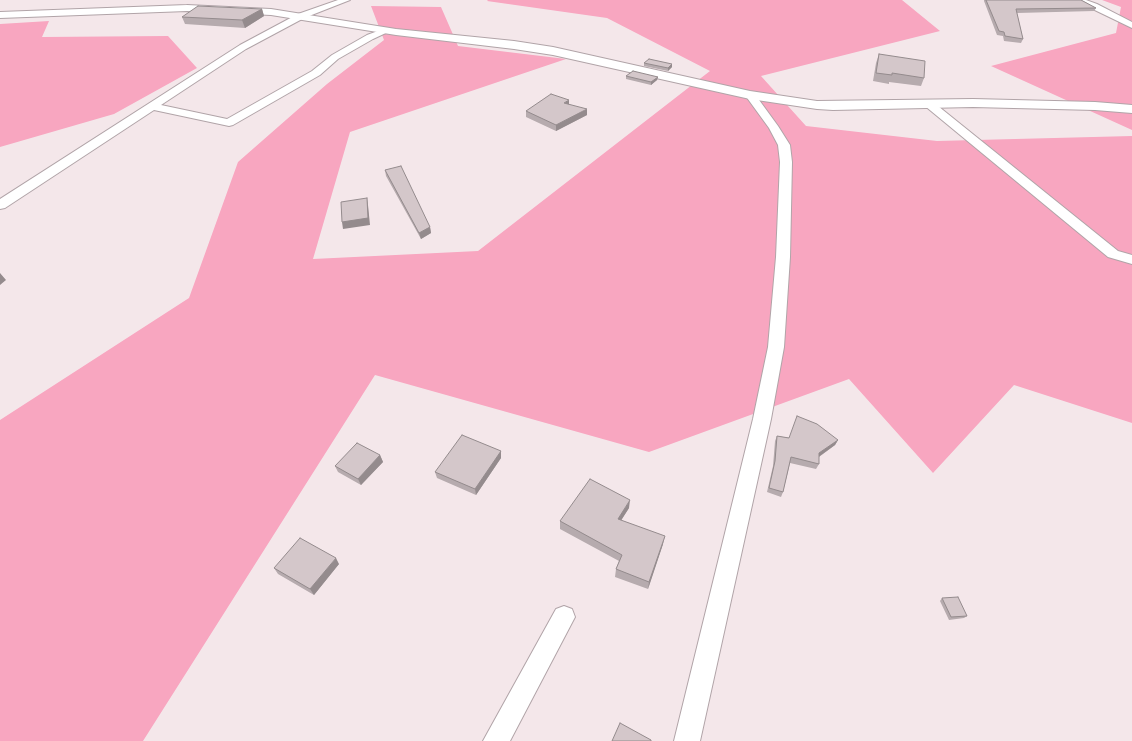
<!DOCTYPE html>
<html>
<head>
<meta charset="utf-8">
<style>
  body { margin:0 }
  canvas { display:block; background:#f4e7ea }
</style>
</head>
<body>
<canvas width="1132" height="741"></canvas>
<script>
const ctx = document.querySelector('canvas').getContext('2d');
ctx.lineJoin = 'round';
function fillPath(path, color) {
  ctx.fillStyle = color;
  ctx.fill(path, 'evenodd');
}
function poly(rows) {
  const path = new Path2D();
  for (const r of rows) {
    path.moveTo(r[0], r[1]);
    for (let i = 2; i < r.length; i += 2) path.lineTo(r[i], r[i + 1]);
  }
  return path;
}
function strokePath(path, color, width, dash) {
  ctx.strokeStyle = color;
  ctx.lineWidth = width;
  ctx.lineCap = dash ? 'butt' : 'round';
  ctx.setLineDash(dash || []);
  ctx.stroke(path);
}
fillPath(poly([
  [488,0,902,0,940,31,761,76,806,126,937,141,1132,136,1132,423,1014,385,933,473,849,379,649,452,375,375,143,741,0,741,0,420,189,298,238,162,327,84,384,40,371,6,441,7,458,46,566,59,350,132,313,259,478,251,710,71,607,18,487,1],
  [1102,0,1132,0,1132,130,991,66,1116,33,1121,7],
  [49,21,42,37,168,36,197,68,114,114,0,147,0,24]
]), '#f8a6c0');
const street = poly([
  [338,0,350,0,304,18,246,49,161,105,227,119,312,71,332,55,367,35,386,28,390,31,373,39,338,59,320,75,233,125,229,126,154,110,5,208,0,209,0,199,240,45,298,14,338,0],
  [1074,0,1086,0,1097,4,1132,22,1132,28,1074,0],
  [750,92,754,93,778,126,790,145,792,162,790,257,784,347,771,419,700,741,674,741,753,419,768,347,776,257,780,162,778,145,769,128,745,95,750,92],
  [929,101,933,102,1118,251,1132,255,1132,264,1108,257,925,106,924,104,925,102,929,101],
  [564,606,572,609,575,617,510,741,483,741,556,609,564,606]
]);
const secondary = poly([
  [187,5,271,9,396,29,514,41,553,47,750,91,817,101,973,99,1095,102,1132,105,1132,113,1095,110,973,107,833,110,817,109,750,99,553,55,514,49,396,35,271,15,187,11,0,18,0,12,187,5]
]);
strokePath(street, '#b1a4a8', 2);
strokePath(secondary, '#b1a4a8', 2);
fillPath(street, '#fff');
fillPath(secondary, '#fff');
fillPath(poly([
  [984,0,1081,0,1096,8,1094,11,1017,13,1023,39,1021,43,1004,41,1003,36,997,35,984,1],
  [262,9,264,16,245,28,185,24,182,17],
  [879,54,924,78,921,86,889,82,889,84,873,81,876,63],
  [644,63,672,67,668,71,644,66],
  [626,76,658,77,657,80,651,85,626,79],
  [569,104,587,115,556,131,526,117,526,111],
  [385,170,430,227,431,233,421,239,386,176],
  [777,436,789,438,838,440,835,445,819,457,819,464,816,469,790,463,783,492,781,497,767,492,773,466,775,441],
  [501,451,501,458,476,495,437,478,435,472],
  [380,455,383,462,361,485,338,472,335,466],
  [629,508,621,520,663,544,648,589,615,577,616,569,619,561,560,529,560,521],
  [339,564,314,595,278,574,274,568],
  [942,598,967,616,964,618,949,620,940,601]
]), '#b6abae');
fillPath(poly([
  [262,9,264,16,245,28,242,20],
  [672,64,672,67,668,71,668,68],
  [658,77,657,80,651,85,651,82],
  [569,100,569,106,564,103],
  [587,109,587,115,556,131,556,125],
  [367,198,368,205,370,225,343,229,342,222],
  [430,227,431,233,421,239,419,233],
  [0,273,6,280,0,285],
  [838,440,835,445,817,458,819,453],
  [501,451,501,458,476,495,475,489],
  [380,455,383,462,361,485,358,479],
  [630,500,629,508,617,527,618,519],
  [665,536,663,544,648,589,649,582],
  [336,558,339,564,314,595,310,589]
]), '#948b8d');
const building = poly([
  [986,0,1081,0,1096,8,1016,9,1023,39,1005,36,1004,32,999,31,986,0],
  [198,6,262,9,242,20,182,17,198,6],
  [879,54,925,61,924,78,892,73,892,75,876,73,879,54],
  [649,59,672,64,668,68,644,63,649,59],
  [633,71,658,77,651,82,626,76,633,71],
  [551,94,569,100,564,103,587,109,556,125,526,111,551,94],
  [401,166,430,227,419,233,385,170,401,166],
  [367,198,368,218,342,222,341,202,367,198],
  [797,416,817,424,838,440,819,453,819,464,791,457,783,492,769,488,775,461,777,436,789,438,797,416],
  [462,435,501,451,475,489,435,472,462,435],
  [357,443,380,455,358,479,335,466,357,443],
  [590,479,630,500,618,519,665,536,649,582,616,569,622,555,560,521,590,479],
  [300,538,336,558,310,589,274,568,300,538],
  [958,597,967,616,951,617,942,598,958,597],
  [620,723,651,740,651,741,612,741,620,723]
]);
fillPath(building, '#d4c7ca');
strokePath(building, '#948b8d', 1);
</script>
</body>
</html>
